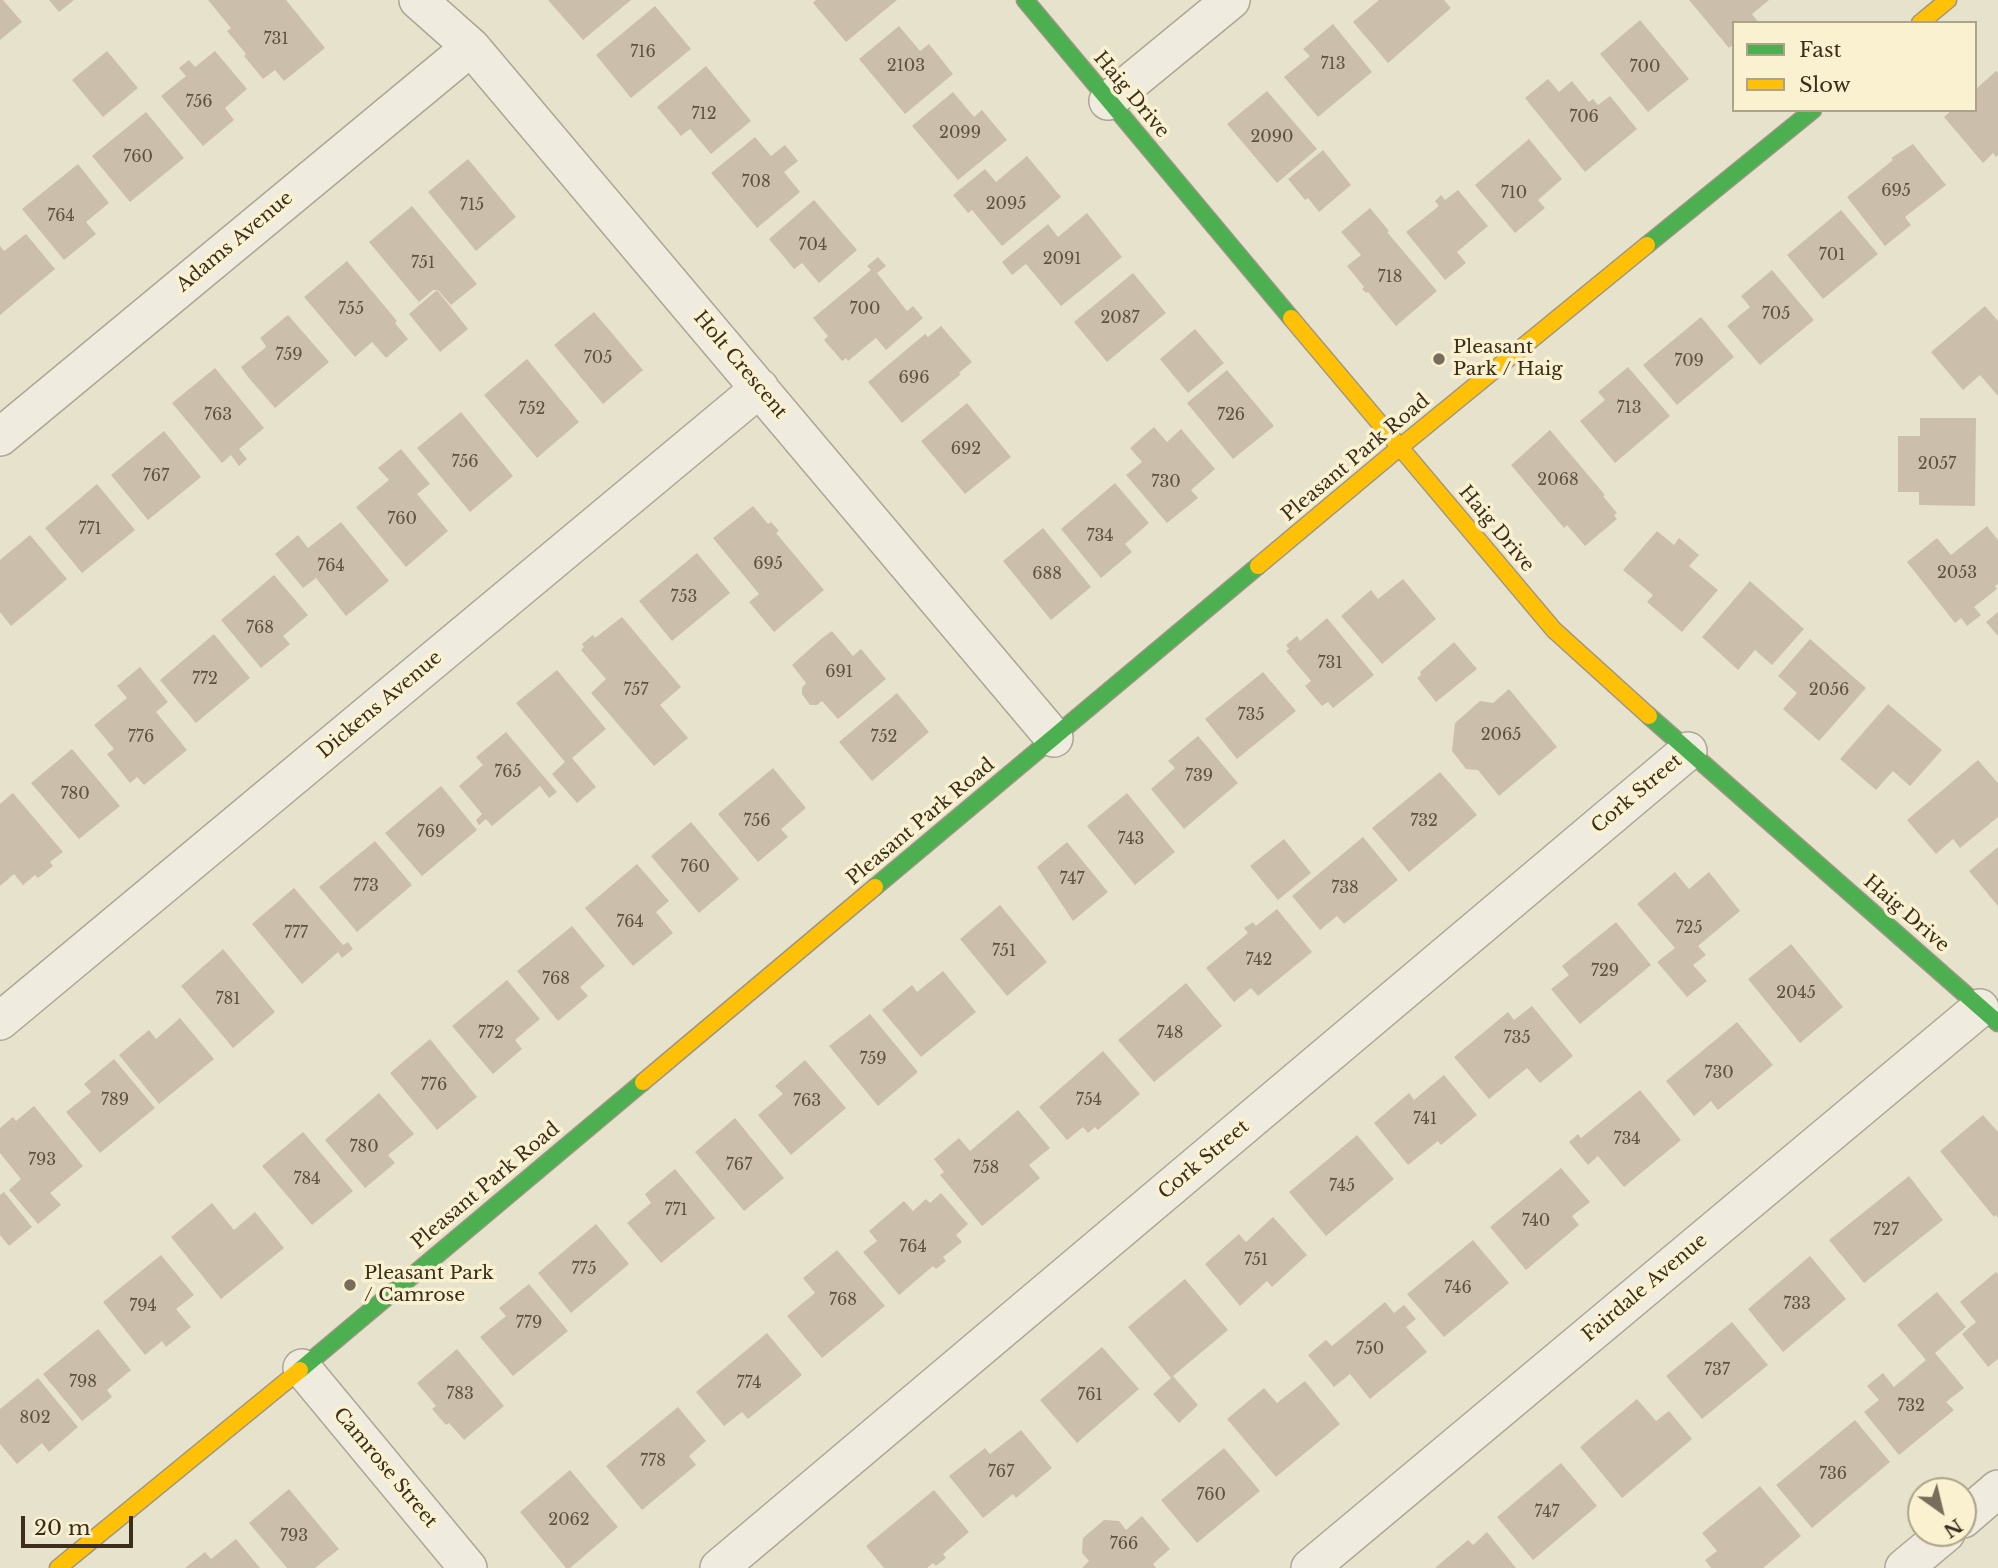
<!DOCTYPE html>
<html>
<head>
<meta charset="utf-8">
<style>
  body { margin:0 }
  #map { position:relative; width:1998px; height:1568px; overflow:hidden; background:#e7e2cc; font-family:"Libre Baskerville",serif }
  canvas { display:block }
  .legend { position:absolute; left:1732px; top:21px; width:245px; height:91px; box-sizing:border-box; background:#f9f1d0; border:2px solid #ada388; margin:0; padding:9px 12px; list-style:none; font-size:21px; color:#3c2e1c }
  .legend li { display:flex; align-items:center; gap:14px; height:35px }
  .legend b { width:35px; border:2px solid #ada388 }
  .north { position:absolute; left:1907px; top:1477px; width:70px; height:70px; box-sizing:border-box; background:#f9f1d0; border:2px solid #ada388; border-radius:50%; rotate:146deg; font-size:19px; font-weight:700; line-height:28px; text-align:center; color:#3c2e1c }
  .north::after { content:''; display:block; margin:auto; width:24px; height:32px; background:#786d5a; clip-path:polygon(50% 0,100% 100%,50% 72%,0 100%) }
  .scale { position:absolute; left:21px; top:1516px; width:112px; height:32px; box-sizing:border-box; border:4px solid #3c2e1c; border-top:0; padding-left:9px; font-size:21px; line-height:24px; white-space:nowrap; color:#3c2e1c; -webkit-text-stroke:5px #f9f1d0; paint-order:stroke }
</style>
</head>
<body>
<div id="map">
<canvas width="1998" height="1568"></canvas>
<ul class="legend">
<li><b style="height:9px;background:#4caf50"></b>Fast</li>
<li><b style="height:9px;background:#ffc107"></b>Slow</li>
</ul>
<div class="north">N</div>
<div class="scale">20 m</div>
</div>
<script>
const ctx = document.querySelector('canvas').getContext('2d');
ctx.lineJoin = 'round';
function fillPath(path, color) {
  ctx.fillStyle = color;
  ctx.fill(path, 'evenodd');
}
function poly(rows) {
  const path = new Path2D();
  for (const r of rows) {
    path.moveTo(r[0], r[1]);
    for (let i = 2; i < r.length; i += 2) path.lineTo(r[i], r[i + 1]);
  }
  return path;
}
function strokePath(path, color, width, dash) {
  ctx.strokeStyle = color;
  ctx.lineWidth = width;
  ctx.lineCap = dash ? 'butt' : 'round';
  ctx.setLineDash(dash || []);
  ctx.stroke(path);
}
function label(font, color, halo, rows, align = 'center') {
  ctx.font = font + ' "Libre Baskerville",serif';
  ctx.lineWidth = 7;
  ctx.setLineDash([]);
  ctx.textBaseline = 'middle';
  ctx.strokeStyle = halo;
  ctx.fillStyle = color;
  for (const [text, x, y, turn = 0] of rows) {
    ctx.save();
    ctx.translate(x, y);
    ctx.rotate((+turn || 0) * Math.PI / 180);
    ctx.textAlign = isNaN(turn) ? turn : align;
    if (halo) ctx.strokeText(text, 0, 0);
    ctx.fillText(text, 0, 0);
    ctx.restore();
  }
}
fillPath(poly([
  [0,0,3,0,22,22,0,40],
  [49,0,74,0,59,12],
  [208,0,286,0,325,48,284,81,275,70,263,79,244,56,246,54,227,31,231,28],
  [548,0,631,0,583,40],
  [816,0,897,0,846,42,813,3],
  [1379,0,1444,0,1451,8,1388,63,1353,22],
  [1689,0,1769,0,1752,14,1759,23,1734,23,1734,44,1729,48],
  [655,6,691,49,631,98,596,55],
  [1640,20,1689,79,1648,112,1600,54],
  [1333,24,1372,72,1318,117,1284,77,1310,56,1303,49],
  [899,26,920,51,929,44,953,74,905,114,859,59],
  [107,51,138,88,103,117,72,80],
  [215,51,247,89,225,108,234,120,203,146,161,96,186,76,179,68,189,60,195,67],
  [706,66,751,121,711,154,690,129,681,136,657,107],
  [1996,71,1998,73,1998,155,1996,157,1993,153,1983,163,1944,117,1952,110,1975,110,1975,90],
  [1548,79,1559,92,1572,81,1589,102,1593,99,1598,105,1610,96,1637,129,1585,172,1525,98],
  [1267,91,1317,149,1277,183,1227,124],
  [953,92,974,117,982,110,1007,140,958,180,912,126],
  [146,112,184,158,130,202,92,156],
  [755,137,771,156,785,145,798,161,784,172,800,192,757,228,711,173],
  [1529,139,1562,179,1538,200,1545,208,1515,233,1475,185],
  [1913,144,1946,185,1905,217,1911,225,1885,246,1847,197,1893,160,1891,158],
  [1323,150,1351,185,1319,212,1308,198,1305,200,1288,179],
  [1027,156,1061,197,1002,246,972,210,968,213,953,195,985,169,996,182],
  [468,159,516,217,476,251,428,192],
  [78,164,109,203,86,222,96,234,64,260,22,209],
  [1458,190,1488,226,1457,252,1466,263,1445,280,1406,232,1439,206,1435,201,1441,195,1445,200],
  [814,200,857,250,819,283,802,263,794,269,769,239],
  [412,206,477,284,451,305,438,290,433,290,419,302,369,242],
  [1370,208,1389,231,1387,232,1437,291,1396,326,1368,292,1366,293,1362,289,1364,287,1347,266,1361,255,1341,232],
  [1841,210,1878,254,1823,299,1787,255],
  [1087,213,1122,257,1061,306,1026,264,1012,275,1002,262,1048,224,1058,237],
  [26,234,55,269,0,315,0,246,4,251],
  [878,257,886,266,877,273,907,311,913,306,923,318,886,350,876,338,848,361,846,358,842,361,824,340,828,336,813,318,871,270,867,266],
  [347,261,397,321,395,323,408,339,386,358,372,342,355,357,304,297],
  [1772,270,1814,320,1760,365,1727,326,1750,307,1741,296],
  [1133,273,1166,313,1107,362,1074,322],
  [437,290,468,329,440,352,409,314],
  [1985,306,1998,321,1998,396,1980,375,1963,390,1931,352],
  [594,312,643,370,603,404,554,345],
  [288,315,329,362,275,408,248,377,241,367,265,348,266,346,260,338],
  [1701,317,1734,357,1677,405,1643,365],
  [941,326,972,362,959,373,961,374,902,423,868,382,925,334,928,337],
  [1195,329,1224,363,1188,393,1160,359],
  [527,359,579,422,537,458,484,395],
  [1628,367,1670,416,1615,463,1580,421,1605,400,1598,392],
  [215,368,264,428,239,449,247,459,239,466,231,455,222,463,172,403],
  [1227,370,1274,426,1233,459,1187,403],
  [967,403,1011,457,965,494,921,441],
  [461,412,513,476,470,512,417,448],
  [1920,418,1976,418,1975,506,1919,505,1919,492,1898,492,1898,436,1920,436],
  [1154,427,1167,442,1181,429,1215,469,1191,490,1198,498,1167,523,1126,475,1142,462,1130,448],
  [1550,430,1605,495,1603,496,1617,513,1614,515,1617,519,1585,546,1567,525,1564,528,1511,465],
  [164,431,201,477,148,520,111,475],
  [401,449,430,484,417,494,448,531,406,567,356,507,389,480,378,468],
  [1115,483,1149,523,1125,544,1132,552,1101,578,1061,529],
  [97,484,135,530,82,573,45,528],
  [753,506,768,524,771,522,779,531,776,533,824,590,774,632,749,602,759,594,713,538],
  [341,522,389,581,346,616,316,578,303,588,275,554,298,535,308,548],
  [1987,526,1998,540,1998,584,1995,586,1997,589,1974,607,1981,615,1967,626,1961,618,1955,623,1907,562,1937,538,1951,555],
  [1043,528,1091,587,1051,620,1003,561],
  [1657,531,1674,545,1679,538,1699,555,1689,566,1718,590,1682,632,1647,602,1653,595,1623,570],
  [30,535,67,579,11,626,0,612,0,560],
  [697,553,730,593,672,641,639,601],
  [274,575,308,615,283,636,290,644,261,668,221,620],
  [1403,579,1436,619,1382,664,1341,616,1371,590,1378,599],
  [1750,581,1804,629,1772,665,1755,650,1738,670,1702,637],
  [1998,612,1998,636,1986,622],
  [622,617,681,687,660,705,688,738,654,766,591,693,606,679,581,650,584,647,582,644,593,635,595,638],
  [1327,618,1374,675,1333,708,1328,702,1322,706,1305,686,1311,681,1286,651,1289,649,1286,645,1297,636,1300,641],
  [832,631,853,656,861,649,886,679,838,719,822,701,817,705,810,705,802,694,802,688,806,683,792,665,821,639],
  [214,634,250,678,196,723,160,680],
  [1810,639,1866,688,1819,741,1783,709,1797,693,1778,676],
  [1454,642,1477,669,1436,702,1417,678,1421,675,1420,672],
  [140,667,168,702,156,712,187,750,144,785,137,777,130,783,107,754,114,749,94,725,127,698,117,686],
  [557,670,606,729,572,758,596,787,577,803,552,774,565,762,516,703],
  [1263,672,1296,711,1237,759,1205,719],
  [1509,689,1557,747,1499,796,1478,770,1466,769,1452,751,1455,723,1480,701,1493,703],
  [897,693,929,732,872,781,839,742],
  [1888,704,1942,750,1910,786,1893,771,1876,790,1840,759],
  [506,732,557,792,549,798,540,786,492,826,486,819,479,825,476,820,482,814,459,786,483,765,476,757],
  [1198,736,1238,783,1184,829,1151,789,1175,768,1168,761],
  [72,749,120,806,79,839,31,783],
  [1978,760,1998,783,1998,817,1960,848,1953,839,1936,854,1907,820],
  [773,768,806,808,781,829,788,837,758,862,718,814],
  [1440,772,1477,815,1409,872,1372,828],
  [441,786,477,830,422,876,385,833],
  [13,793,63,852,50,862,53,866,38,878,35,875,23,885,14,874,0,886,0,804],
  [1127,793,1175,852,1135,885,1087,826],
  [691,822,739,879,699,913,651,856],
  [1363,837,1398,880,1344,924,1337,916,1320,930,1292,896],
  [1284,839,1311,873,1278,900,1250,866],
  [375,841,412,885,357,932,319,887],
  [1067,842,1108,892,1073,921,1037,867],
  [1998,847,1998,906,1969,871],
  [637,864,669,901,656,912,673,933,633,966,585,908],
  [1675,872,1689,889,1709,872,1740,911,1698,946,1706,955,1693,965,1707,981,1687,997,1657,962,1675,948,1637,904],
  [294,888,343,945,348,942,353,949,342,958,338,952,302,984,252,924],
  [1000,905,1047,962,1007,996,960,939],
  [1277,909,1312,952,1258,996,1251,988,1234,1002,1206,968,1248,933,1244,928,1253,922,1256,926],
  [1616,922,1651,965,1580,1024,1551,989,1569,975,1562,966],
  [572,926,605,966,580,987,588,996,558,1021,517,971],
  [1791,944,1843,1007,1800,1043,1748,979],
  [223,949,275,1012,233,1048,181,986],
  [943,971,976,1012,921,1057,882,1010,912,985,917,992],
  [507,980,540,1019,515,1040,522,1049,493,1074,452,1026],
  [1186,983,1222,1026,1154,1082,1118,1040],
  [1532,1006,1573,1056,1540,1083,1527,1068,1489,1099,1454,1057,1508,1012,1514,1020],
  [870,1014,918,1072,878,1106,829,1046],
  [180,1018,214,1059,159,1104,119,1055,149,1030,156,1039],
  [1737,1022,1773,1065,1718,1110,1711,1101,1694,1116,1666,1081],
  [430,1039,477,1097,437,1130,390,1073],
  [1103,1051,1140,1094,1098,1130,1095,1127,1088,1133,1083,1127,1067,1140,1039,1107],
  [114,1059,155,1108,100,1153,66,1112,91,1092,84,1084],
  [805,1060,846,1108,791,1155,758,1115,783,1094,775,1086],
  [1444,1075,1477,1115,1441,1145,1438,1141,1408,1165,1374,1123,1409,1093,1414,1100],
  [1640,1090,1681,1140,1624,1187,1598,1156,1588,1165,1569,1142,1578,1134,1581,1138],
  [379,1093,414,1134,388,1155,395,1163,365,1188,325,1140],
  [34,1106,83,1166,50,1193,61,1205,38,1224,9,1190,21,1179,0,1153,0,1128,13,1117,16,1121],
  [1018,1110,1050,1148,1029,1165,1040,1178,982,1226,940,1175,944,1172,934,1159,959,1138,970,1151],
  [1983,1115,1998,1132,1998,1218,1996,1215,1994,1217,1940,1151],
  [735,1118,784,1178,744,1211,695,1152],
  [303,1132,353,1191,312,1225,262,1166],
  [1357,1135,1394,1179,1326,1236,1289,1192],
  [1561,1168,1590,1202,1572,1216,1579,1225,1526,1270,1490,1227],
  [675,1169,715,1218,661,1263,627,1223,651,1203,645,1194],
  [1909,1176,1943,1220,1864,1283,1829,1240],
  [4,1192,32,1227,9,1246,0,1235,0,1195],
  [941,1193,968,1224,956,1235,962,1242,943,1257,946,1261,936,1269,933,1266,899,1295,863,1252,877,1241,869,1231,904,1201,913,1211,926,1199,930,1203],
  [212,1203,234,1230,255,1212,284,1248,221,1299,171,1237],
  [1273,1217,1307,1255,1272,1287,1267,1281,1240,1306,1205,1264,1239,1234,1246,1242],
  [596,1224,629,1264,571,1313,538,1273],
  [1473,1240,1509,1283,1444,1337,1407,1294],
  [837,1250,885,1306,822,1358,787,1316,815,1293,803,1278],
  [161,1255,194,1295,176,1309,191,1327,166,1347,162,1341,145,1355,103,1302],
  [1810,1256,1846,1299,1783,1352,1748,1309],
  [1996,1272,1998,1274,1998,1359,1988,1367,1962,1334,1976,1322,1960,1302],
  [1185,1279,1228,1330,1173,1376,1198,1405,1179,1423,1153,1394,1171,1378,1128,1327],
  [529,1284,568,1331,513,1376,480,1337,506,1316,499,1308],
  [1937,1292,1966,1327,1935,1353,1964,1388,1946,1402,1954,1410,1899,1455,1864,1412,1879,1400,1867,1386,1883,1373,1894,1387,1926,1360,1897,1325],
  [1385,1302,1394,1313,1404,1305,1416,1319,1406,1327,1427,1352,1370,1399,1350,1374,1334,1387,1308,1355,1326,1340,1332,1346],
  [1732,1322,1768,1365,1702,1419,1666,1376],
  [98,1329,131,1370,107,1390,112,1397,82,1421,43,1374],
  [767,1333,802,1375,748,1419,742,1412,724,1426,696,1392],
  [1102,1347,1139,1389,1077,1443,1040,1400],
  [457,1349,504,1406,464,1440,449,1423,446,1425,432,1409,436,1406,417,1383],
  [38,1378,78,1427,49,1452,42,1443,17,1464,0,1444,0,1409],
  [1305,1381,1340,1424,1276,1477,1227,1419,1264,1388,1277,1403],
  [1637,1399,1656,1421,1669,1411,1692,1439,1622,1498,1580,1447],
  [678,1407,706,1441,689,1456,696,1465,642,1510,606,1466],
  [1855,1420,1890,1462,1812,1528,1776,1485],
  [1021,1430,1052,1468,1016,1498,1013,1494,983,1518,949,1476,985,1448,990,1454],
  [1224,1448,1260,1491,1197,1543,1161,1500],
  [1561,1463,1597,1506,1533,1560,1497,1517],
  [570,1470,618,1527,570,1568,566,1568,520,1512],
  [1760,1486,1801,1536,1763,1568,1711,1568,1705,1560,1717,1551,1702,1533],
  [289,1489,339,1549,315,1568,287,1568,249,1523],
  [934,1490,969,1532,943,1554,946,1558,936,1566,933,1563,927,1568,884,1568,866,1546],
  [1142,1516,1170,1549,1153,1564,1156,1568,1082,1568,1089,1561,1082,1553,1083,1538,1104,1520,1119,1521,1126,1530],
  [1487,1532,1516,1568,1435,1568,1468,1540,1473,1545],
  [236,1539,260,1568,185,1568,205,1552,211,1559]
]), '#cbbfac');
const street = poly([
  [418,0,471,47,1054,738],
  [1108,101,1231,0],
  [0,437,471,47],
  [0,1021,760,388],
  [302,1368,468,1568],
  [1963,1519,1998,1489],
  [719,1568,1688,751],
  [1310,1568,1980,1008],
  [1904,1568,1946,1533]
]);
const fast = poly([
  [1025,0,1291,318],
  [1647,245,1813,110],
  [1649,716,1998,1023],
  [875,887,1258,566],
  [300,1370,643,1082]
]);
const slow = poly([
  [1920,23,1948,0],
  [1291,318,1554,630,1649,716],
  [1258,566,1399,448,1647,245],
  [643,1082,875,887],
  [58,1568,300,1370]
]);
strokePath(street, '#aca695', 40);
strokePath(fast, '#9c9585', 19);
strokePath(slow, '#9c9585', 19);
strokePath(street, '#efebde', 37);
strokePath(fast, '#4caf50', 16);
strokePath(slow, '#ffc107', 16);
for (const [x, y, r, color] of [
  [1439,359,7,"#786d5a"],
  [350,1285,7,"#786d5a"]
]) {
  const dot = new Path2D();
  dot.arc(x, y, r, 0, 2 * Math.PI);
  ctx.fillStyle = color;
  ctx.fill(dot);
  strokePath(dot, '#f9f1d0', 2.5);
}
label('16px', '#605240', null, [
  ["731",276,39],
  ["716",643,52],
  ["713",1333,64],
  ["2103",906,66],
  ["700",1645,67],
  ["756",199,102],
  ["712",704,114],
  ["706",1584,117],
  ["2099",960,133],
  ["2090",1272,137],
  ["760",138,157],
  ["708",756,182],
  ["695",1896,191],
  ["710",1514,193],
  ["2095",1006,204],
  ["715",472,205],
  ["764",61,216],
  ["704",813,245],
  ["701",1832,255],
  ["2091",1062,259],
  ["751",423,263],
  ["718",1390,277],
  ["755",351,309],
  ["700",865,309],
  ["705",1776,314],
  ["2087",1120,318],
  ["759",289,355],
  ["705",598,358],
  ["709",1689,361],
  ["696",914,378],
  ["713",1629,408],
  ["752",532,409],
  ["763",218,415],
  ["726",1231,415],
  ["692",966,449],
  ["756",465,462],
  ["2057",1937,464],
  ["767",156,476],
  ["2068",1558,480],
  ["730",1166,482],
  ["760",402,519],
  ["771",90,529],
  ["734",1100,536],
  ["695",768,564],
  ["764",331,566],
  ["2053",1957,573],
  ["688",1047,574],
  ["753",684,597],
  ["768",260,628],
  ["731",1330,663],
  ["691",839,672],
  ["772",205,679],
  ["757",636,690],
  ["2056",1829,690],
  ["735",1251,715],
  ["2065",1501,735],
  ["776",141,737],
  ["752",884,737],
  ["765",508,772],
  ["739",1199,776],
  ["780",75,794],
  ["756",757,821],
  ["732",1424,821],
  ["769",431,832],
  ["743",1131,839],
  ["760",695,867],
  ["747",1072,879],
  ["773",366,886],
  ["738",1345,888],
  ["764",630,922],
  ["725",1689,928],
  ["777",296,933],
  ["751",1004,951],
  ["742",1259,960],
  ["729",1605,971],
  ["768",556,979],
  ["2045",1796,993],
  ["781",228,999],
  ["772",491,1033],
  ["748",1170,1033],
  ["735",1517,1038],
  ["759",873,1059],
  ["730",1719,1073],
  ["776",434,1085],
  ["789",115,1100],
  ["754",1089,1100],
  ["763",807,1101],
  ["741",1425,1119],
  ["734",1627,1139],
  ["780",364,1147],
  ["793",42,1160],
  ["767",739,1165],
  ["758",986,1168],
  ["784",307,1179],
  ["745",1342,1186],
  ["771",676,1210],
  ["740",1536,1221],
  ["727",1886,1230],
  ["764",913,1247],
  ["751",1256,1260],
  ["775",584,1269],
  ["746",1458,1288],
  ["768",843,1300],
  ["733",1797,1304],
  ["794",143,1306],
  ["779",529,1323],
  ["750",1370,1349],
  ["737",1717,1370],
  ["798",83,1382],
  ["774",749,1383],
  ["783",460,1394],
  ["761",1090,1395],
  ["732",1911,1406],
  ["802",35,1418],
  ["778",653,1461],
  ["767",1001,1472],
  ["736",1833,1474],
  ["760",1211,1495],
  ["747",1547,1512],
  ["2062",569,1520],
  ["793",294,1536],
  ["766",1124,1544]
]);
label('19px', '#3c2e1c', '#f9f1d0', [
  ["Haig Drive",1131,95,50],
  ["Adams Avenue",235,242,-40],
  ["Holt Crescent",740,365,50],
  ["Pleasant Park Road",1356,458,-40],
  ["Haig Drive",1496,529,50],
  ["Dickens Avenue",380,705,-40],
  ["Cork Street",1637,794,-40],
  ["Pleasant Park Road",921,822,-40],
  ["Haig Drive",1906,914,41],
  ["Cork Street",1204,1160,-40],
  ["Pleasant Park Road",486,1186,-40],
  ["Fairdale Avenue",1645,1288,-40],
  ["Camrose Street",385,1468,50]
]);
label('19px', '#3c2e1c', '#f9f1d0', [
  ["Pleasant",1453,348],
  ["Park / Haig",1453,370],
  ["Pleasant Park",364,1274],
  ["/ Camrose",364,1296]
], 'left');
</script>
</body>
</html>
